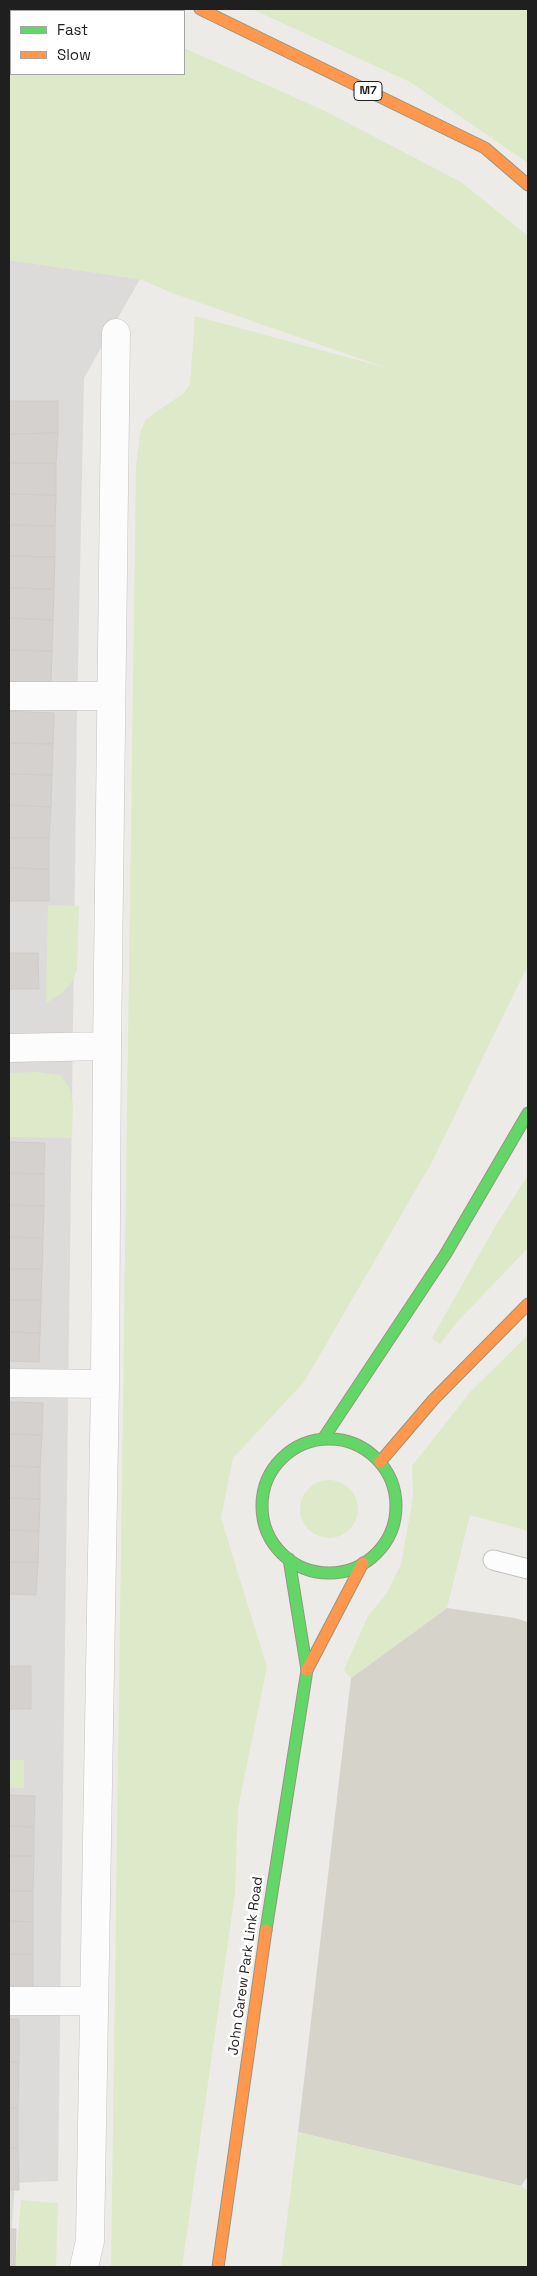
<!DOCTYPE html>
<html>
<head>
<meta charset="utf-8">
<style>
  body { margin:0 }
  #map { position:relative; width:537px; height:2276px; overflow:hidden; background:#edebe8; font-family:"Space Grotesk",sans-serif }
  canvas { display:block }
  .frame { position:absolute; inset:0; border:10px solid #1f1f1f; pointer-events:none }
  .legend { position:absolute; left:10px; top:10px; width:175px; height:65px; box-sizing:border-box; background:#fff; border:1px solid #a5a5a5; margin:0; padding:6px 9px; list-style:none; font-size:15px; color:#1f1f1f }
  .legend li { display:flex; align-items:center; gap:10px; height:25px }
  .legend b { width:25px; border:1px solid #a5a5a5 }
</style>
</head>
<body>
<div id="map">
<canvas width="537" height="2276"></canvas>
<div class="frame"></div>
<ul class="legend">
<li><b style="height:6px;background:#63d668"></b>Fast</li>
<li><b style="height:6px;background:#ff974d"></b>Slow</li>
</ul>
</div>
<script>
const ctx = document.querySelector('canvas').getContext('2d');
ctx.lineJoin = 'round';
function fillPath(path, color) {
  ctx.fillStyle = color;
  ctx.fill(path, 'evenodd');
}
function poly(rows) {
  const path = new Path2D();
  for (const r of rows) {
    if (r.length === 3) {
      path.moveTo(r[0] + r[2], r[1]);
      path.arc(r[0], r[1], r[2], 0, 2 * Math.PI);
      continue;
    }
    path.moveTo(r[0], r[1]);
    for (let i = 2; i < r.length; i += 2) path.lineTo(r[i], r[i + 1]);
  }
  return path;
}
function strokePath(path, color, width, dash) {
  ctx.strokeStyle = color;
  ctx.lineWidth = width;
  ctx.lineCap = dash ? 'butt' : 'round';
  ctx.setLineDash(dash || []);
  ctx.stroke(path);
}
function label(font, color, halo, rows, align = 'center') {
  ctx.font = font + ' "Space Grotesk",sans-serif';
  ctx.lineWidth = 5;
  ctx.setLineDash([]);
  ctx.textBaseline = 'middle';
  ctx.strokeStyle = halo;
  ctx.fillStyle = color;
  for (const [text, x, y, turn = 0] of rows) {
    ctx.save();
    ctx.translate(x, y);
    ctx.rotate((+turn || 0) * Math.PI / 180);
    ctx.textAlign = isNaN(turn) ? turn : align;
    if (halo) ctx.strokeText(text, 0, 0);
    ctx.fillText(text, 0, 0);
    ctx.restore();
  }
}
fillPath(poly([
  [9,260,140,279,84,378,77,716,58,2181,15,2183,9,2267]
]), '#dcdbd9');
fillPath(poly([
  [447,1608,515,1618,528,1622,528,2176,521,2186,298,2132,351,1678]
]), '#d6d4ca');
fillPath(poly([
  [9,9,94,9,100,11,11,11,11,74,184,74,184,48,323,110,461,182,528,236,528,965,432,1162,304,1382,233,1458,221,1518,267,1667,238,1808,235,1893,182,2267,111,2267,136,465,140,433,146,419,184,393,190,384,195,316,387,368,172,293,140,279,9,260],
  [252,9,528,9,528,163,410,82],
  [48,905,79,906,77,970,72,982,62,993,46,1003],
  [36,1072,61,1075,69,1088,73,1104,72,1138,9,1137,9,1073],
  [528,1175,528,1248,458,1321,440,1344,432,1338,496,1225],
  [528,1335,528,1531,470,1515,447,1608,351,1678,344,1670,368,1616,387,1593,401,1564,413,1497,412,1466,471,1391],
  [329,1509,29],
  [9,1760,24,1760,24,1788,9,1788],
  [298,2132,521,2186,528,2191,528,2267,281,2267],
  [21,2200,58,2203,56,2267,15,2267]
]), '#dde9c8');
const building = poly([
  [9,401,58,401,58,433,9,434,9,401],
  [58,433,56,463,9,463,9,434,58,433],
  [9,463,56,463,56,495,9,494,9,463],
  [9,494,56,495,55,526,9,525,9,494],
  [9,525,55,526,55,557,9,556,9,525],
  [9,556,55,557,54,589,9,588,9,556],
  [9,588,54,589,53,620,9,618,9,588],
  [9,618,53,620,52,651,9,650,9,618],
  [9,650,52,651,51,682,9,681,9,650],
  [9,711,54,713,53,744,9,743,9,711],
  [9,743,53,744,52,775,9,774,9,743],
  [9,774,52,775,51,807,9,805,9,774],
  [9,805,51,807,49,838,9,838,9,805],
  [9,838,49,838,49,869,9,868,9,838],
  [9,868,49,869,49,901,9,901,9,868],
  [9,953,38,953,39,989,9,989,9,953],
  [9,1142,45,1143,44,1174,9,1173,9,1142],
  [9,1173,44,1174,44,1206,9,1205,9,1173],
  [9,1205,44,1206,43,1238,9,1237,9,1205],
  [9,1237,43,1238,42,1269,9,1269,9,1237],
  [9,1269,42,1269,41,1300,9,1300,9,1269],
  [9,1300,41,1300,40,1333,9,1332,9,1300],
  [9,1332,40,1333,39,1362,9,1361,9,1332],
  [9,1402,43,1403,42,1435,9,1434,9,1402],
  [9,1434,42,1435,40,1467,9,1466,9,1434],
  [9,1466,40,1467,40,1499,9,1498,9,1466],
  [9,1498,40,1499,39,1531,9,1530,9,1498],
  [9,1530,39,1531,38,1562,9,1562,9,1530],
  [9,1562,38,1562,36,1595,9,1594,9,1562],
  [9,1666,31,1666,31,1709,9,1709,9,1666],
  [9,1795,35,1796,34,1827,9,1826,9,1795],
  [9,1826,34,1827,34,1856,9,1856,9,1826],
  [9,1856,34,1856,33,1891,9,1891,9,1856],
  [9,1891,33,1891,33,1922,9,1921,9,1891],
  [9,1921,33,1922,33,1954,9,1954,9,1921],
  [9,1954,33,1954,33,1986,9,1986,9,1954],
  [9,2019,19,2019,19,2062,9,2062,9,2019],
  [9,2062,19,2062,18,2108,9,2108,9,2062],
  [9,2108,18,2108,18,2148,9,2148,9,2108],
  [9,2148,18,2148,19,2190,9,2190,9,2148],
  [9,2229,16,2229,15,2266,9,2266,9,2229]
]);
fillPath(building, '#d4d1cf');
strokePath(building, '#d0ccc9', 1);
const lane = poly([
  [493,1560,528,1569]
]);
const street = poly([
  [9,696,111,696],
  [9,1048,107,1046],
  [9,1383,105,1384],
  [9,2001,93,2001],
  [84,2267,90,2241,105,1384,107,1046,116,333]
]);
const fast = poly([
  [323,1439,445,1255,528,1113],
  [329,1506,67],
  [266,1930,307,1670,289,1559]
]);
const slow = poly([
  [200,9,485,148,528,185],
  [380,1462,434,1399,528,1304],
  [307,1670,363,1563],
  [218,2267,266,1930]
]);
strokePath(lane, '#c4c3c2', 21);
strokePath(street, '#c4c3c2', 29);
strokePath(fast, '#979681', 13);
strokePath(slow, '#979681', 13);
strokePath(lane, '#fcfcfc', 19);
strokePath(street, '#fcfcfc', 28);
strokePath(fast, '#63d668', 11);
strokePath(slow, '#ff974d', 11);
for (const [x, y, w] of [
  [368,91,28]
]) {
  const box = new Path2D();
  box.roundRect(x - w / 2, y - 9.5, w, 19, 4);
  ctx.fillStyle = '#fff';
  ctx.fill(box);
  strokePath(box, '#1f1f1f', 1);
}
label('bold 12px', '#1f1f1f', null, [
  ["M7",368,91]
]);
label('14px', '#1f1f1f', '#fff', [
  ["John Carew Park Link Road",246,1966,-82]
]);
</script>
</body>
</html>
